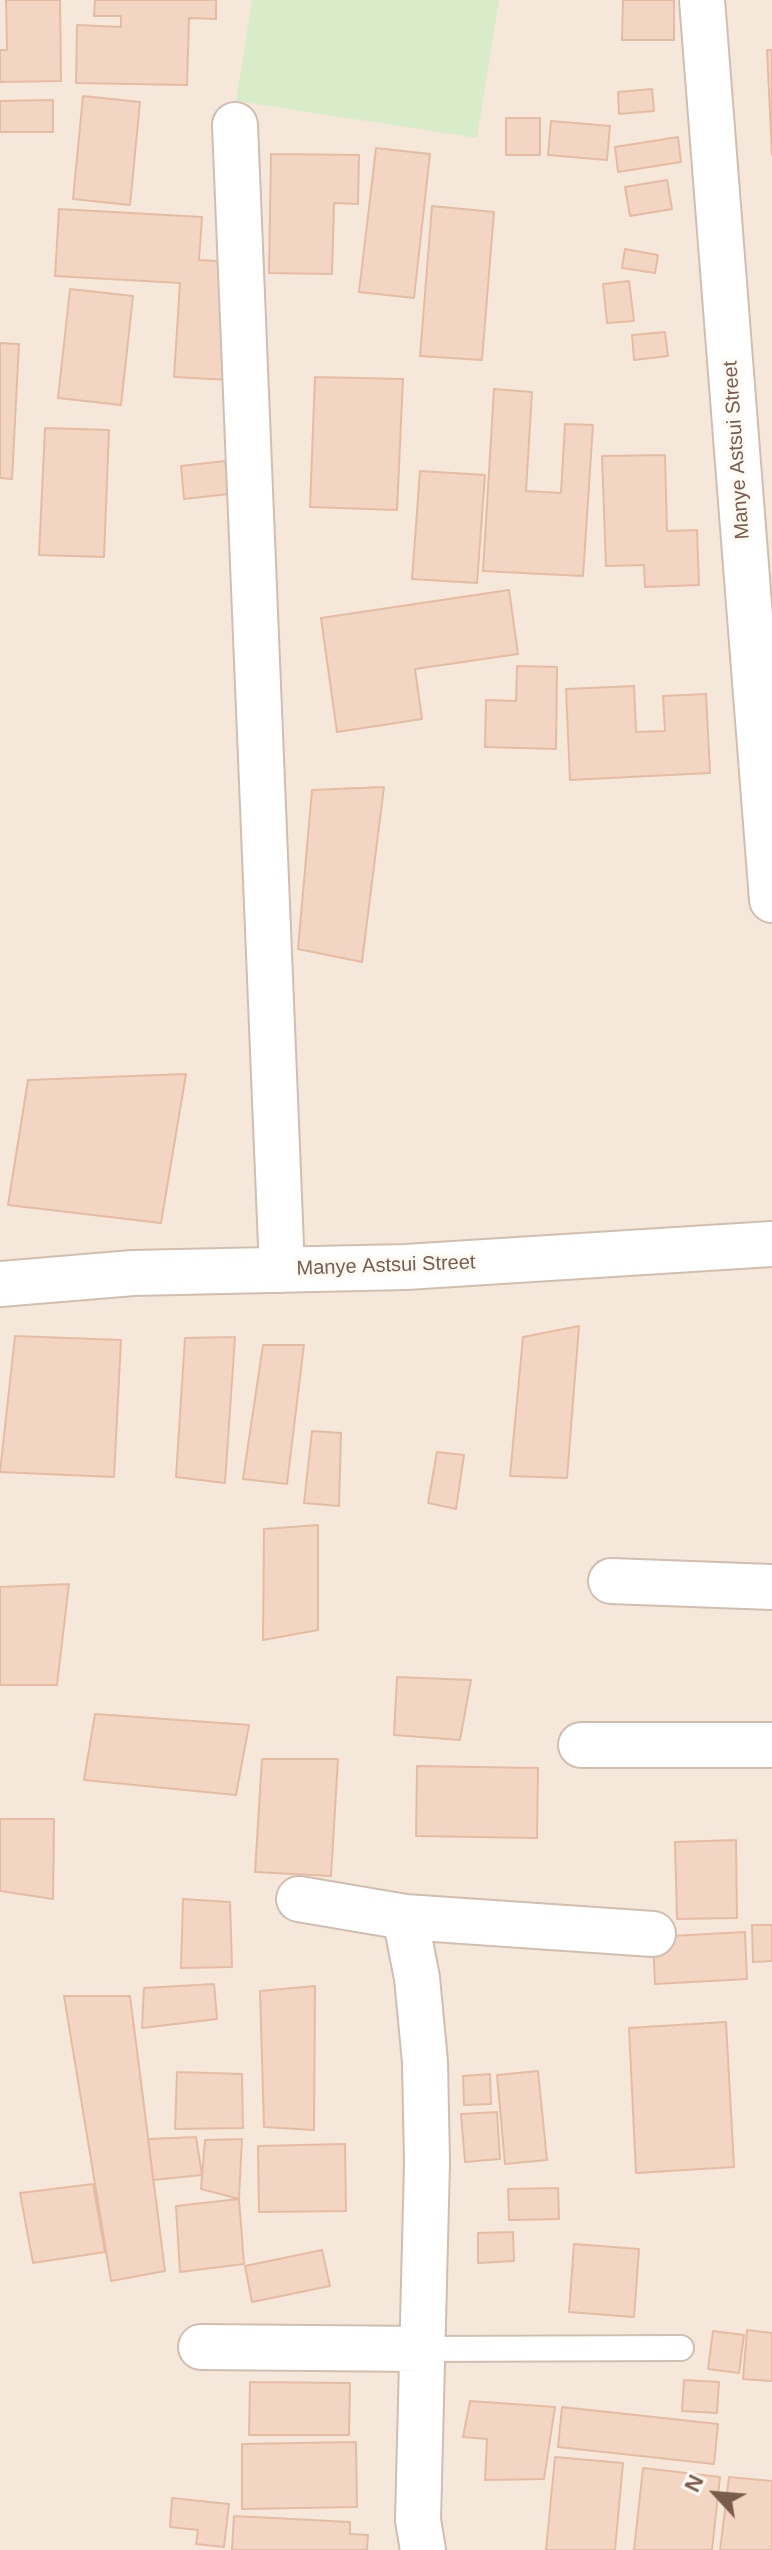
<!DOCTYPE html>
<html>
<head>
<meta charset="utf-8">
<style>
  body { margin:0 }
  #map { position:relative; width:772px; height:2550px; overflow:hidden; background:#fdf6ec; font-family:Arial,sans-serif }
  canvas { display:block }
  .north { position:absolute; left:676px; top:2454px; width:80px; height:80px; -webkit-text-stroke:6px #fffaf3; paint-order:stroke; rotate:296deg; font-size:22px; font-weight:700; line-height:32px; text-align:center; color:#7a5c4d }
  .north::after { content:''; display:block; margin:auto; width:28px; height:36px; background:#7a5c4d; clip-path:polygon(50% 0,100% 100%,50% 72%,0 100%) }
</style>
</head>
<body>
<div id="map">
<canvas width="772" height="2550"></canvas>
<div class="north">N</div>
</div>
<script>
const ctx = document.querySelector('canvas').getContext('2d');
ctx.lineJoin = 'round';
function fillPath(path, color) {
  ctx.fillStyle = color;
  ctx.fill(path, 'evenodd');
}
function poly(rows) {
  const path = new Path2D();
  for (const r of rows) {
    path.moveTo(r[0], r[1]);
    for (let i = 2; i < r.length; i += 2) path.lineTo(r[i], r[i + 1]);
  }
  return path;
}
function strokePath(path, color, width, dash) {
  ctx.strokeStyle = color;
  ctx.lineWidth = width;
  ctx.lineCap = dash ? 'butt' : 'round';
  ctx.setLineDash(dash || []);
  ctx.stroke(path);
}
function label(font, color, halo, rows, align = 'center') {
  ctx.font = font + ' Arial,sans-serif';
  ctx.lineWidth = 7;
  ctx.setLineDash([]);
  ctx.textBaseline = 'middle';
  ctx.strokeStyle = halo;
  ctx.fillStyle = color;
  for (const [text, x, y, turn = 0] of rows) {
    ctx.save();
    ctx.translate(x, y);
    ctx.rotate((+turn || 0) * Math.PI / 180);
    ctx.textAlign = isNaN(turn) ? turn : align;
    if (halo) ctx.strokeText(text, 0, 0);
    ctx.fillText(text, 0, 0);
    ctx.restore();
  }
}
fillPath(poly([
  [0,0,772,0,772,2550,0,2550]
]), '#f5e8da');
fillPath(poly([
  [252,0,499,0,477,138,236,101]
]), '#d8ecc9');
const building = poly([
  [6,0,60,0,61,81,0,82,0,50,7,50,6,0],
  [95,0,216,0,216,19,189,18,187,85,76,83,77,25,121,27,121,16,94,16,95,0],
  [623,0,674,0,674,40,622,40,623,0],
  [767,50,772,50,772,155,767,50],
  [652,89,654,111,619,114,618,92,652,89],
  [83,96,140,102,130,205,73,199,83,96],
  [53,100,53,132,0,132,0,101,53,100],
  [506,118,540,118,540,155,506,155,506,118],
  [551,121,610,126,607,160,548,155,551,121],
  [678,137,681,162,618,172,615,147,678,137],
  [376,148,430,154,414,298,359,292,376,148],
  [271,154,359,155,358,204,334,203,332,274,269,273,271,154],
  [667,180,672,209,630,216,625,187,667,180],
  [432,206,494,212,482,360,420,356,432,206],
  [59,209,202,217,199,260,235,262,229,380,174,377,180,283,55,276,59,209],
  [625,249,658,255,655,273,622,268,625,249],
  [629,281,634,321,607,323,603,284,629,281],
  [70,289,133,296,121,405,58,398,70,289],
  [665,332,668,356,634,360,632,335,665,332],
  [0,343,19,344,12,479,0,478,0,343],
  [315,377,403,379,397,510,310,507,315,377],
  [494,389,532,392,526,491,561,493,565,424,593,425,583,576,483,571,494,389],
  [45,428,109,430,104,557,39,555,45,428],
  [665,455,667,531,697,530,699,585,645,587,644,565,606,566,602,456,665,455],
  [225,461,229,494,184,499,181,466,225,461],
  [420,471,485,475,477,583,412,579,420,471],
  [509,590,518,654,415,669,422,719,337,732,321,618,509,590],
  [517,666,557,667,556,749,485,747,486,700,516,701,517,666],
  [634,686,636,732,665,731,663,696,706,694,710,773,570,780,566,689,634,686],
  [384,787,362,962,298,949,312,790,384,787],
  [186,1074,161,1223,8,1205,28,1080,186,1074],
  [579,1326,567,1478,510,1476,523,1337,579,1326],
  [15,1336,121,1340,114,1477,0,1472,15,1336],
  [235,1337,225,1483,176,1477,185,1338,235,1337],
  [263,1345,304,1345,287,1484,243,1479,263,1345],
  [312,1431,341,1433,339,1506,304,1503,312,1431],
  [437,1452,464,1455,456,1509,428,1503,437,1452],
  [318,1525,318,1630,263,1640,264,1529,318,1525],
  [69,1584,57,1685,0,1685,0,1587,69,1584],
  [397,1677,471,1680,460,1740,394,1735,397,1677],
  [95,1714,249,1725,236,1795,84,1780,95,1714],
  [262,1759,338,1759,331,1876,255,1872,262,1759],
  [417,1766,538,1768,537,1838,416,1836,417,1766],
  [0,1819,54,1819,53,1899,0,1891,0,1819],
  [736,1840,737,1918,677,1919,675,1842,736,1840],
  [183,1899,230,1902,232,1967,181,1968,183,1899],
  [752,1925,772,1925,772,1961,753,1962,752,1925],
  [745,1932,747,1979,655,1984,653,1937,745,1932],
  [214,1984,217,2019,142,2028,144,1988,214,1984],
  [315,1986,314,2130,264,2127,260,1991,315,1986],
  [64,1996,130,1996,165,2271,111,2281,64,1996],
  [726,2022,734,2167,636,2173,629,2028,726,2022],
  [538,2071,547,2160,505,2164,497,2075,538,2071],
  [177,2072,242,2074,243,2128,175,2129,177,2072],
  [490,2074,491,2104,464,2105,463,2076,490,2074],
  [497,2112,500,2159,465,2162,461,2114,497,2112],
  [196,2137,202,2175,153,2180,148,2139,196,2137],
  [242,2139,239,2199,201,2189,205,2140,242,2139],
  [345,2144,346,2211,259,2212,258,2146,345,2144],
  [93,2184,105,2252,33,2263,20,2193,93,2184],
  [558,2188,559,2219,509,2220,508,2189,558,2188],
  [239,2199,244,2264,180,2272,176,2206,239,2199],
  [513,2232,514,2261,478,2263,478,2233,513,2232],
  [574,2244,639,2249,634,2317,569,2312,574,2244],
  [322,2250,330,2286,252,2302,245,2266,322,2250],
  [747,2330,772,2333,772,2381,743,2379,747,2330],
  [713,2331,744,2335,739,2373,708,2369,713,2331],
  [684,2380,719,2382,717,2413,682,2411,684,2380],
  [250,2382,350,2383,349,2435,249,2435,250,2382],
  [470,2401,555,2407,544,2479,485,2480,487,2439,463,2437,470,2401],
  [562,2407,718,2424,714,2464,558,2447,562,2407],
  [356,2442,357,2507,242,2509,242,2444,356,2442],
  [555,2457,623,2463,615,2550,546,2550,555,2457],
  [643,2468,720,2477,712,2550,634,2550,643,2468],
  [729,2477,772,2481,772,2550,720,2550,729,2477],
  [172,2498,229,2504,224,2547,196,2544,198,2530,170,2527,172,2498],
  [234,2516,350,2522,350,2534,368,2535,367,2550,232,2550,234,2516]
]);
fillPath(building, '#f3d5c3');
strokePath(building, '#e6bba3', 2);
const service = poly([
  [422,2349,681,2348]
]);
const minor = poly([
  [702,0,772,900],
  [235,125,282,1270],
  [0,1284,133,1273,406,1267,772,1244],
  [611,1581,772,1587],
  [581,1745,772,1745],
  [299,1899,405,1917,417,1978,425,2062,427,2163,418,2520,423,2550],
  [405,1917,653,1934],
  [201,2347,422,2349]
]);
strokePath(service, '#d1beb0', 28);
strokePath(minor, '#d1beb0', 48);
strokePath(service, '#fff', 24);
strokePath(minor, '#fff', 44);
label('20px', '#7a5c4d', '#fffaf3', [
  ["Manye Astsui Street",737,450,-94],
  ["Manye Astsui Street",386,1266,-2]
]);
</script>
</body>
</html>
